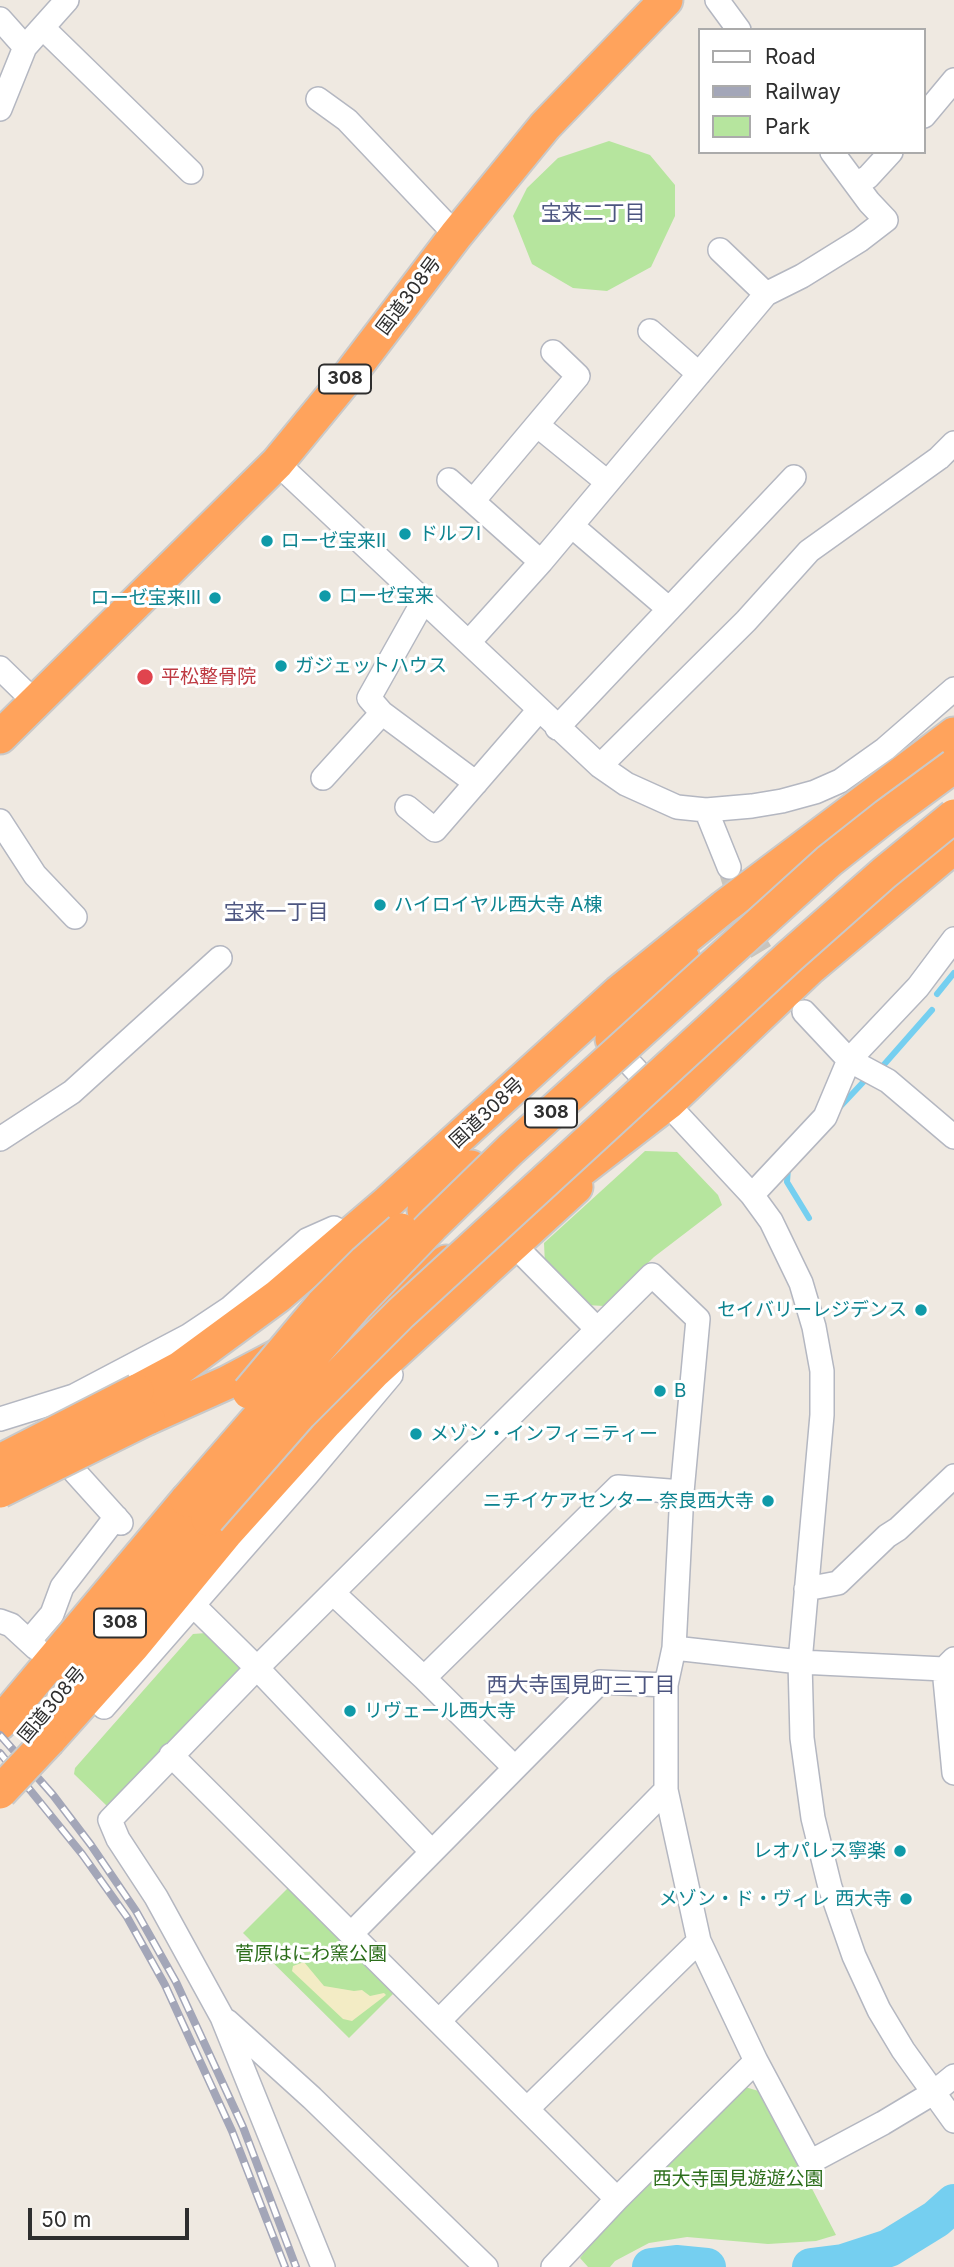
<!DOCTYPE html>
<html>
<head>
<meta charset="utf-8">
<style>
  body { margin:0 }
  #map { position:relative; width:954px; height:2267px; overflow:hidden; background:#efe9e1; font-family:Inter,sans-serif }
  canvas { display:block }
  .legend { position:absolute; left:698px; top:28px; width:228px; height:126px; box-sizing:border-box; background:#fff; border:2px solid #ababab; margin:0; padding:9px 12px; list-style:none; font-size:21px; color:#2e2e2e }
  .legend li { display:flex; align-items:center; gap:14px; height:35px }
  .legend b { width:35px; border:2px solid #ababab }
  .scale { position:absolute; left:28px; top:2208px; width:161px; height:32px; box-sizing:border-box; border:4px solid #2e2e2e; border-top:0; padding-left:9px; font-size:21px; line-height:24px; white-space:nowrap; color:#2e2e2e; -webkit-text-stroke:5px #fff; paint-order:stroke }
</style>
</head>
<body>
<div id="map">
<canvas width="954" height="2267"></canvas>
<ul class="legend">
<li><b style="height:9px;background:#fff"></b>Road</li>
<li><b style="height:9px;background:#a3a6b8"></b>Railway</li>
<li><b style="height:19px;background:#b6e59e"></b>Park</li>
</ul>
<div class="scale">50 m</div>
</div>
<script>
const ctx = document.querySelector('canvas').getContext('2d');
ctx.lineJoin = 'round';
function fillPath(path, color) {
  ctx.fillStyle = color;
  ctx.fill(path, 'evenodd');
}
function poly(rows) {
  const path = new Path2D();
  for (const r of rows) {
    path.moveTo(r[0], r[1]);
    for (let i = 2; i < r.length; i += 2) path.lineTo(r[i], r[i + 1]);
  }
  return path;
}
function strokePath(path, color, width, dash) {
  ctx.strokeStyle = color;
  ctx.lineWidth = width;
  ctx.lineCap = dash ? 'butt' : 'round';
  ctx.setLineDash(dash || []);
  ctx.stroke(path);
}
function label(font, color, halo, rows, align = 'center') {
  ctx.font = font + ' Inter,"Noto Sans JP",sans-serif';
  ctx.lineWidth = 6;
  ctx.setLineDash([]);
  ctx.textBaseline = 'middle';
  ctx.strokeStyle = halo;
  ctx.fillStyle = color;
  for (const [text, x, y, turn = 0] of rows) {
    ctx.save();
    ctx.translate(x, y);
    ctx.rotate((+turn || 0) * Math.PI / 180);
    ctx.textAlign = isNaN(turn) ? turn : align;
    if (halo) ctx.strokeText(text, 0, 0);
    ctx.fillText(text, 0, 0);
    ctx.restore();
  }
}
fillPath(poly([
  [609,141,650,155,675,185,675,216,651,267,607,291,573,288,532,264,513,216,527,188,558,158],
  [645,1151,677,1152,718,1195,722,1205,654,1257,604,1306,586,1305,545,1265,544,1243],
  [206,1633,245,1670,108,1807,74,1774,75,1768,193,1634],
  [289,1887,395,1992,349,2038,243,1933],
  [745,2087,762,2092,836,2235,816,2241,768,2244,687,2237,649,2243,615,2261,610,2267,588,2267,580,2258,599,2234,680,2150]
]), '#b6e59e');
fillPath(poly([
  [304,1962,324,1986,354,1991,362,1990,370,1996,384,1993,386,1995,352,2021,343,2019,292,1971,293,1966]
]), '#f3ecc5');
strokePath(poly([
  [937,994,954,973],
  [881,1068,932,1010],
  [837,1110,868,1077],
  [788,1168,787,1182,809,1218]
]), '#75cff0', 6);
strokePath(poly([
  [651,2267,676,2264,707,2267],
  [811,2267,843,2263,889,2248,936,2219,954,2203]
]), '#75cff0', 38);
strokePath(poly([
  [729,867,742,909,757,945,780,983]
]), '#c8c4bd', 23, [23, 11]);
const minor = poly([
  [717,0,739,30],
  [0,19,25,47],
  [43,28,191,172],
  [318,99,347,120,456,235],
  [0,109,25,47,67,0],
  [924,116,954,80],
  [856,184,868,177,891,152],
  [720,250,766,294],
  [650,331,699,374],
  [537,425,607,482],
  [277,463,600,766,626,784,677,807,706,810,752,806,782,801,815,792,840,781,885,749,954,689],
  [449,480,541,562],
  [473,501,578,376,553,352],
  [572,526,669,609],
  [424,600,369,698,382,713,476,783],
  [469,642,541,562,766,294,802,276,860,240,886,220,869,202,832,152],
  [0,668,35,702],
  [557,728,794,477],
  [600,766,746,621,809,551,939,458,954,443],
  [323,778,382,713],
  [407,807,435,830,539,710],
  [706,810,729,867],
  [0,821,35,875,75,917],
  [804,1012,849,1060,888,1081,954,1137],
  [610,1042,752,1195,771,1221,801,1283,814,1327,822,1371,822,1415,800,1662,802,1738,813,1818,830,1887,854,1956,879,2010,903,2050,954,2121],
  [0,1139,72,1092,220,958],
  [752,1195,825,1117,849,1060,918,987,954,939],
  [513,1244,597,1329],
  [0,1419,74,1396,188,1336,230,1308,307,1240,334,1228,347,1237],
  [56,1451,121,1523],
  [806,1589,838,1583,887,1536,898,1529,954,1476],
  [333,1593,424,1678,515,1768],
  [187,1599,257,1668,432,1852],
  [0,1621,11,1625,36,1648],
  [29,1641,52,1614,62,1587,116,1517],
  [674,1648,800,1662,944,1669,954,1659],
  [944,1669,954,1773],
  [424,1678,618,1487,682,1492],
  [100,1703,104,1707,307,1475,391,1375],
  [171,1755,617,2199],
  [351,1934,600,1682,666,1685],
  [227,2021,312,2098,486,2267],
  [439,2021,666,1790],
  [528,2108,699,1941],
  [323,2267,222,2017,156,1897,118,1839,110,1820,257,1668,652,1275,698,1319,682,1492,674,1648,666,1685,666,1790,699,1941,756,2061,810,2162,883,2123,933,2093,954,2076],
  [553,2267,617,2199,756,2061]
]);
const highway = poly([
  [0,737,277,463,351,373,456,235,545,126,666,0],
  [612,1039,639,1013,683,959],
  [550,1194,668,1103,810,968,954,847],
  [424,1210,471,1167],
  [347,1318,446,1262],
  [137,1391,180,1368,278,1296,388,1202,619,992,724,907,954,734],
  [148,1418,226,1383,281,1354],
  [74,1678,208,1519],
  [0,1723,187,1500],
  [49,1740,133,1646,226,1533,326,1422,374,1372,576,1187]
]);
strokePath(minor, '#b4b7c1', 26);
strokePath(highway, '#c9c9c9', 37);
strokePath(minor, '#fff', 23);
strokePath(highway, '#ffa35c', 33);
const rail = poly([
  [0,1735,53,1795,91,1845,136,1911,176,1982,243,2127,296,2267],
  [0,1753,82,1854,127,1917,165,1985,232,2131,285,2267]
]);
strokePath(rail, '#a3a6b8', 8);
strokePath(rail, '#fff', 5, [16]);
const highwayBridge = poly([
  [249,1392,322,1305,365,1262,401,1230],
  [0,1461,137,1391],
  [0,1491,148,1418],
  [187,1500,357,1304,432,1226,510,1150,829,861,886,816,954,766],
  [208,1519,300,1414,401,1313,790,956,884,873,954,816],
  [0,1792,49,1740]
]);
strokePath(highwayBridge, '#c9c9c9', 37, []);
strokePath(highwayBridge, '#ffa35c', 33);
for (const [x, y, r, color] of [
  [405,534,7,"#0f9aa8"],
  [267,541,7,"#0f9aa8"],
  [325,596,7,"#0f9aa8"],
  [215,598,7,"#0f9aa8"],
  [281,666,7,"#0f9aa8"],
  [145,677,9,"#e0444e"],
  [380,905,7,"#0f9aa8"],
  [921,1310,7,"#0f9aa8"],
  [660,1391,7,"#0f9aa8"],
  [416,1434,7,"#0f9aa8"],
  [768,1501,7,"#0f9aa8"],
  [350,1711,7,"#0f9aa8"],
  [900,1851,7,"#0f9aa8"],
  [906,1899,7,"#0f9aa8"]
]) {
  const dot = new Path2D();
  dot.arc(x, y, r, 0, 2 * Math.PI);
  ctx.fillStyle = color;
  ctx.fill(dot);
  strokePath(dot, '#fff', 2.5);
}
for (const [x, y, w] of [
  [345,379,52],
  [551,1113,52],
  [120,1623,52]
]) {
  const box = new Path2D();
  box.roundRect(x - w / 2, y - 14.5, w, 29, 5);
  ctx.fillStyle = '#fff';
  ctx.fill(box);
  strokePath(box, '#2e2e2e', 2);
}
label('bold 18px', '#2e2e2e', null, [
  ["308",345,379],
  ["308",551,1113],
  ["308",120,1623]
]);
label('19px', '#2e2e2e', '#fff', [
  ["国道308号",409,296,-53],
  ["国道308号",487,1113,-43],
  ["国道308号",52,1705,-50]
]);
label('19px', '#0d838f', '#fff', [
  ["ドルフⅠ",419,534],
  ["ローゼ宝来Ⅱ",281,541],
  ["ローゼ宝来",339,596],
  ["ローゼ宝来Ⅲ",201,598,"right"],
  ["ガジェットハウス",295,666],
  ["ハイロイヤル西大寺 A棟",394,905],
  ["セイバリーレジデンス",907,1310,"right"],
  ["B",674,1391],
  ["メゾン・インフィニティー",430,1434],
  ["ニチイケアセンター 奈良西大寺",754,1501,"right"],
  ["リヴェール西大寺",364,1711],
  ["レオパレス寧楽",886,1851,"right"],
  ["メゾン・ド・ヴィレ 西大寺",892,1899,"right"]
], 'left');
label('19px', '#be3a42', '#fff', [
  ["平松整骨院",161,677]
], 'left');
label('19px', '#2c6e1b', '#fff', [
  ["菅原はにわ窯公園",311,1954],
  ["西大寺国見遊遊公園",738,2179]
]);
label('21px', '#4d5680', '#fff', [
  ["宝来二丁目",593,214],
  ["宝来一丁目",276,913],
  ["西大寺国見町三丁目",581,1686]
]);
</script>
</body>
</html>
